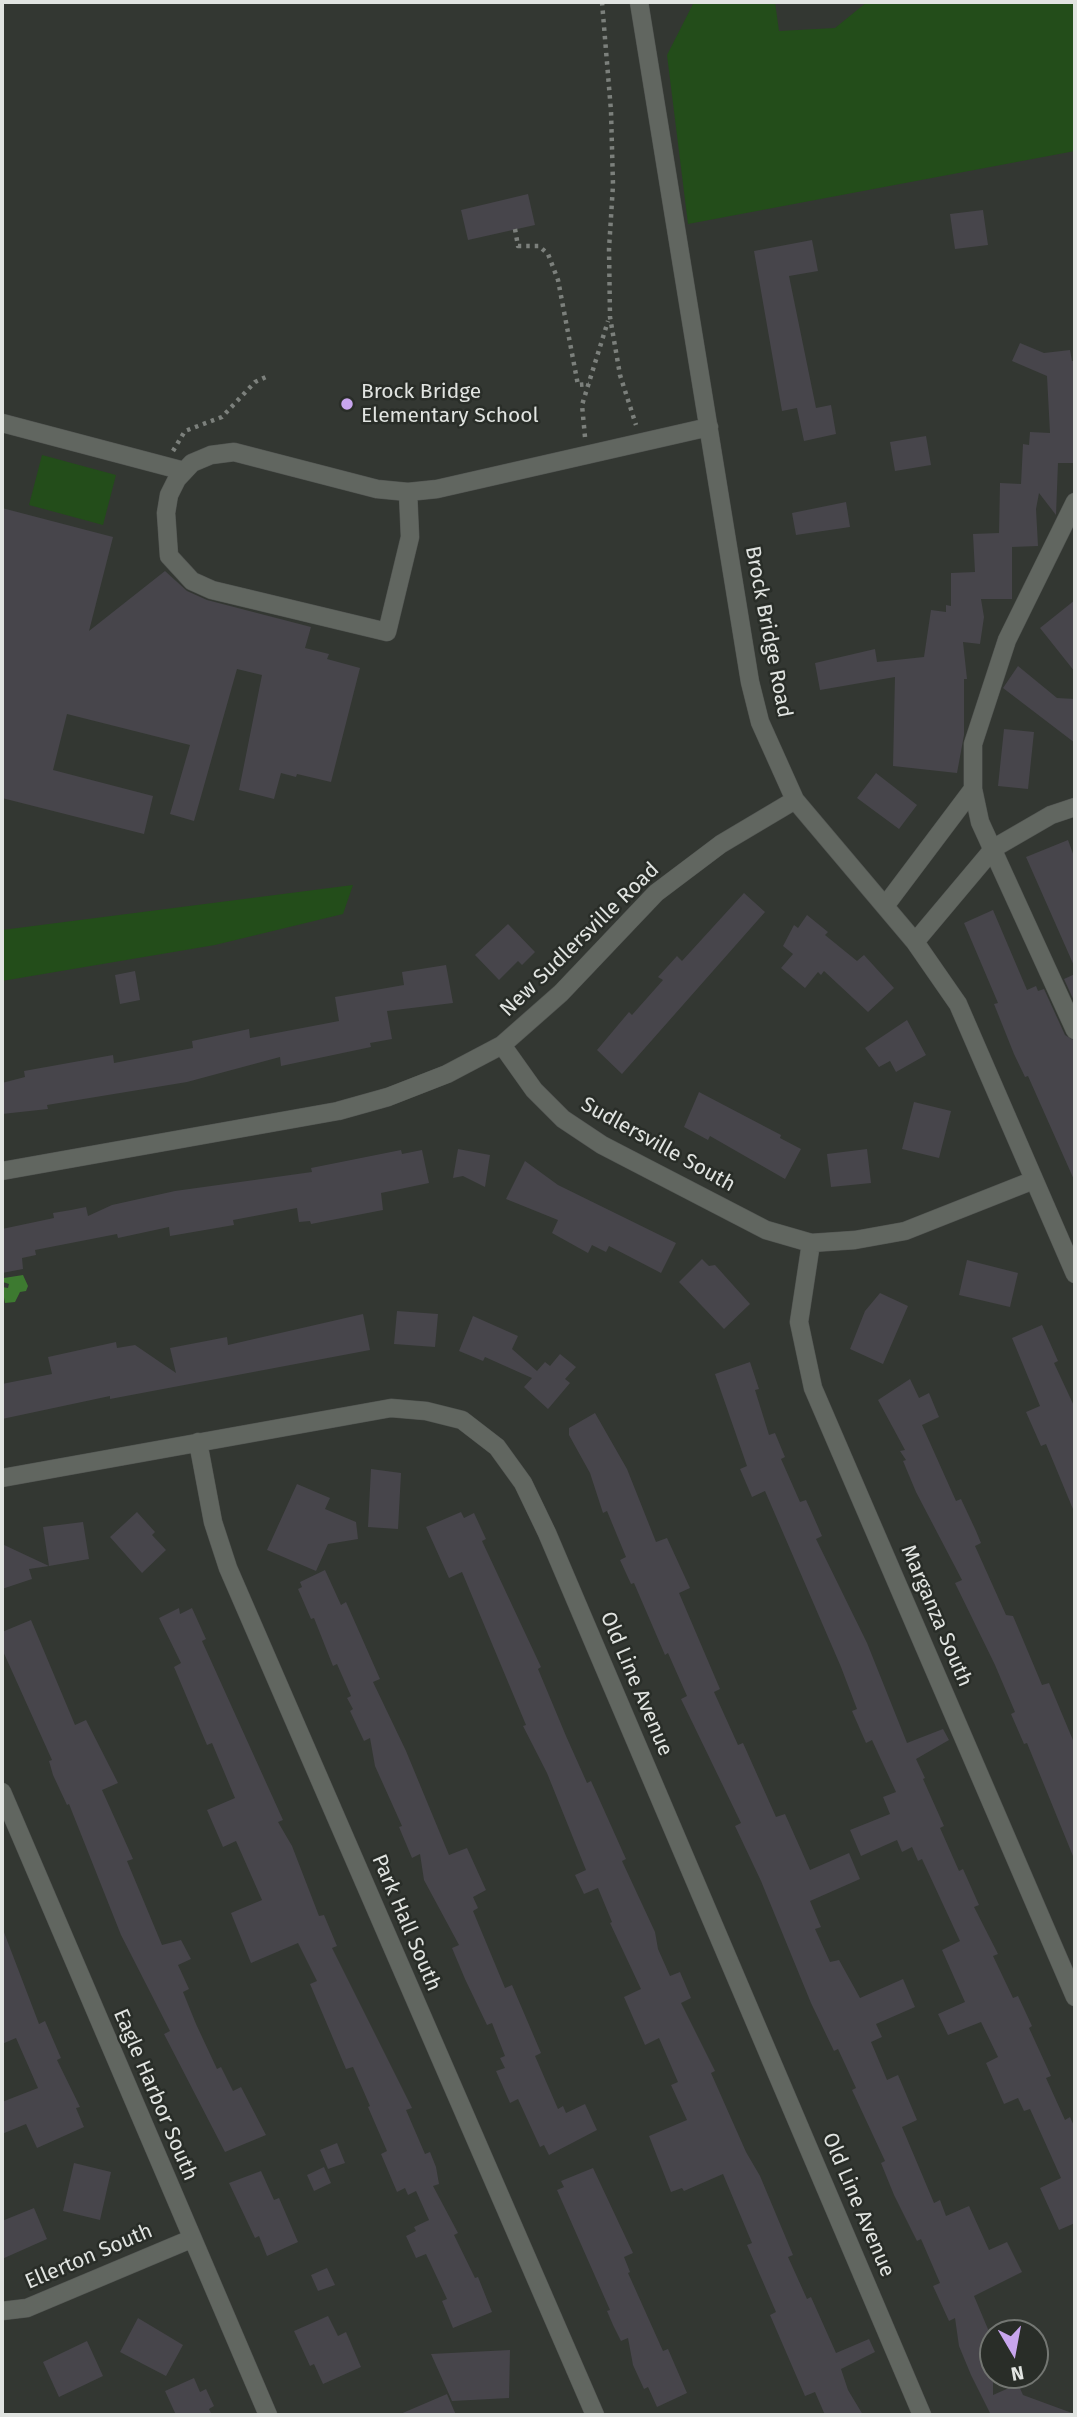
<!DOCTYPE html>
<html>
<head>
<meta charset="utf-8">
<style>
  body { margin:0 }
  #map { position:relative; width:1077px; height:2417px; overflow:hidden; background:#333732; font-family:"Fira Sans",sans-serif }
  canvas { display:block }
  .frame { position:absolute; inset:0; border:4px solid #e1e4e1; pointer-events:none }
  .north { position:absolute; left:979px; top:2319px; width:70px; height:70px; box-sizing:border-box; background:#292d28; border:2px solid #737672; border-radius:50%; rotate:170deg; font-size:19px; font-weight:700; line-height:28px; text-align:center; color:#e1e4e1 }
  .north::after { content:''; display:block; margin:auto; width:24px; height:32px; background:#c8a5ee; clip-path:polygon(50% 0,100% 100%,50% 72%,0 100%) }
</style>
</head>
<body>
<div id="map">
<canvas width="1077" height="2417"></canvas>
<div class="frame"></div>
<div class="north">N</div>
</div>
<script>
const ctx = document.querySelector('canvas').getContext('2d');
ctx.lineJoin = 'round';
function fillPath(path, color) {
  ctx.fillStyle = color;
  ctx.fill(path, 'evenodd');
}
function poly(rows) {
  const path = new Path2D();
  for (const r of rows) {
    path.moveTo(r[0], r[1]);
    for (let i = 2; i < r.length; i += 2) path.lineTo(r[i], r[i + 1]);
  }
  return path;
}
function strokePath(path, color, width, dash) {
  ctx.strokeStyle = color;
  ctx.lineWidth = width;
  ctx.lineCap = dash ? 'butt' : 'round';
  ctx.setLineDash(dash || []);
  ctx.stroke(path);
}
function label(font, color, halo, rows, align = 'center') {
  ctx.font = font + ' "Fira Sans",sans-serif';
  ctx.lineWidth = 5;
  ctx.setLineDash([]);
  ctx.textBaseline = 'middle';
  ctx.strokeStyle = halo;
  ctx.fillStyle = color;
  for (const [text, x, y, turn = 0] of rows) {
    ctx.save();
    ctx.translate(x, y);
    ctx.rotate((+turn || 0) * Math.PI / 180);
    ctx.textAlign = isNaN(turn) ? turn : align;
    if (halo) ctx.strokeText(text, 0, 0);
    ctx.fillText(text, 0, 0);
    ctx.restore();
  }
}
fillPath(poly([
  [694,2,775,2,779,31,835,28,867,2,1075,2,1075,151,688,224,667,55],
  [42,455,116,475,103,525,29,505],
  [353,885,343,914,215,945,2,981,2,930]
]), '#234d1a');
fillPath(poly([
  [23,1275,28,1286,26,1291,20,1292,15,1302,5,1303,2,1287,8,1288,9,1284,3,1282,4,1278]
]), '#3d7a30');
fillPath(poly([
  [528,194,535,225,468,240,461,210],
  [983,210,988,245,955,249,950,214],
  [812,240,818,271,789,276,816,408,831,405,836,434,804,441,797,408,782,411,754,251],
  [1020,343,1044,353,1070,350,1072,361,1075,361,1075,463,1058,463,1056,515,1039,493,1036,509,1038,546,1012,547,1012,599,981,599,984,617,980,644,963,642,967,679,964,679,964,735,957,773,893,766,895,677,820,690,815,663,875,649,877,662,924,657,931,610,946,612,946,605,951,606,951,573,975,572,973,534,999,533,1000,483,1021,484,1023,444,1029,445,1030,432,1050,433,1047,376,1012,361],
  [926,436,931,465,895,471,890,442],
  [846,502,850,527,796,535,792,513],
  [2,508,113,537,89,631,165,571,187,591,207,600,311,627,305,648,329,654,327,659,360,668,331,782,297,774,296,777,281,773,274,799,239,790,262,675,237,669,194,821,170,814,190,745,67,714,53,770,153,796,144,834,2,798],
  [1075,600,1075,672,1040,628],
  [1018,666,1057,698,1075,699,1075,743,1003,688],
  [1004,729,1034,732,1028,789,998,786],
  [876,773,917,805,899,829,857,798],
  [1068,840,1075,859,1075,968,1026,857],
  [744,893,765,912,622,1074,597,1050,629,1012,632,1015,663,980,658,977,677,956,682,961],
  [993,910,1027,990,1036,986,1038,991,1044,989,1065,1035,1075,1041,1075,1182,1028,1076,1025,1077,1014,1054,994,1004,998,1003,964,923],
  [807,915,828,932,825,935,857,961,864,955,894,988,868,1012,824,971,821,975,818,972,805,988,781,968,793,954,783,946,794,925,798,928],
  [508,924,535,952,522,965,518,961,499,980,475,955],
  [446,965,453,1003,387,1011,392,1039,370,1043,371,1047,281,1066,280,1057,187,1082,47,1105,48,1109,2,1114,2,1083,25,1077,24,1071,113,1055,114,1063,193,1048,192,1041,249,1029,250,1038,339,1021,335,997,404,985,402,972],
  [135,971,140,1000,120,1004,115,975],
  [1075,974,1075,1003,1064,979],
  [907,1020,926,1055,896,1072,890,1061,879,1067,865,1048],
  [699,1092,781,1135,780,1138,801,1149,785,1179,710,1136,708,1140,684,1127],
  [914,1102,951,1111,939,1158,902,1149],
  [458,1149,490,1155,485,1187,463,1176,453,1178],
  [867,1149,871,1183,831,1187,827,1154],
  [401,1150,402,1154,422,1150,429,1183,381,1193,383,1210,311,1224,310,1221,299,1222,297,1208,233,1220,234,1225,170,1236,169,1227,118,1238,117,1234,35,1250,36,1255,22,1258,23,1269,2,1273,2,1229,54,1218,53,1213,71,1210,86,1207,88,1216,112,1205,175,1191,312,1172,311,1168],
  [525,1161,558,1185,676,1243,661,1273,609,1246,606,1252,592,1245,588,1253,552,1233,558,1220,506,1199],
  [702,1259,709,1266,715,1265,750,1304,724,1329,679,1282],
  [967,1260,1018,1273,1010,1307,959,1295],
  [880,1293,908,1306,883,1364,850,1349,865,1311],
  [397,1311,438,1314,435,1347,394,1344],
  [363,1314,370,1350,110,1399,110,1396,2,1419,2,1384,52,1374,48,1357,116,1342,117,1348,135,1345,176,1373,170,1348,227,1337,228,1345],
  [473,1316,518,1336,512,1349,537,1371,545,1362,550,1366,560,1354,576,1367,565,1379,570,1383,548,1409,524,1387,532,1378,485,1357,483,1361,459,1351],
  [1042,1325,1058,1361,1054,1363,1075,1408,1075,1514,1046,1444,1041,1446,1026,1412,1040,1406,1012,1338],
  [750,1362,759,1389,755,1390,769,1435,775,1433,785,1457,781,1459,800,1502,806,1500,811,1511,822,1536,816,1539,867,1643,907,1743,943,1729,949,1740,916,1759,925,1778,923,1779,944,1826,940,1828,959,1871,963,1869,979,1905,974,1907,998,1954,993,1956,1013,1998,1018,1996,1032,2026,1029,2028,1051,2076,1046,2078,1065,2120,1070,2117,1075,2128,1075,2223,1059,2230,1040,2188,1061,2178,1030,2109,1024,2111,1018,2098,1004,2104,986,2063,998,2057,981,2022,948,2035,938,2014,965,2002,942,1950,960,1941,922,1859,918,1861,912,1847,902,1852,897,1840,861,1856,850,1830,890,1814,883,1797,896,1792,872,1740,866,1743,852,1711,857,1709,841,1667,765,1491,752,1497,740,1469,747,1466,715,1374],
  [910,1379,919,1398,929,1393,939,1417,922,1425,956,1501,961,1499,976,1531,981,1543,975,1546,1006,1615,1013,1616,1042,1685,1049,1683,1075,1745,1075,1861,1027,1743,1024,1744,1011,1714,1015,1712,995,1665,955,1583,962,1580,916,1492,903,1461,906,1460,900,1451,905,1450,878,1400],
  [595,1413,627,1469,656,1542,667,1538,690,1588,679,1593,720,1689,714,1692,738,1745,743,1743,776,1817,785,1814,810,1870,849,1853,860,1879,810,1901,821,1927,815,1929,830,1962,839,1960,860,1998,903,1979,915,2007,876,2024,882,2037,871,2042,887,2080,898,2075,917,2120,902,2127,934,2203,940,2200,946,2216,969,2206,989,2250,1007,2242,1022,2272,974,2296,993,2341,993,2395,1018,2384,1023,2395,1072,2413,1071,2415,991,2415,971,2375,959,2346,955,2318,949,2321,933,2286,940,2283,921,2239,917,2241,894,2195,881,2163,885,2161,852,2090,856,2088,838,2049,834,2051,811,2003,761,1881,735,1826,741,1823,681,1699,687,1696,668,1653,665,1655,634,1583,631,1584,620,1560,626,1557,607,1511,603,1513,590,1473,569,1435,569,1428],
  [371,1469,401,1473,398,1529,368,1527],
  [297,1484,330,1498,325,1509,356,1522,358,1539,328,1544,316,1571,267,1550],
  [137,1512,155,1532,152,1535,166,1550,142,1573,110,1537],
  [461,1512,464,1518,474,1513,486,1539,482,1541,541,1667,538,1669,566,1736,587,1783,591,1781,626,1859,622,1861,655,1932,658,1949,670,1976,680,1972,691,1998,681,2003,715,2071,711,2073,746,2152,760,2176,793,2255,788,2257,807,2299,811,2297,836,2353,869,2339,875,2352,841,2369,848,2390,863,2415,825,2415,815,2392,805,2396,770,2315,776,2312,747,2245,752,2243,723,2174,684,2191,682,2188,671,2192,649,2136,687,2120,671,2085,678,2082,659,2038,645,2045,624,1997,641,1989,610,1923,612,1922,598,1888,584,1894,575,1875,586,1870,547,1773,523,1726,526,1725,462,1572,449,1578,426,1527],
  [83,1522,89,1559,49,1566,43,1527],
  [2,1544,49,1566,29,1569,32,1579,2,1589],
  [325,1570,341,1605,346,1602,380,1679,373,1682,406,1751,449,1855,467,1848,486,1890,473,1897,478,1908,473,1911,505,1988,512,1985,541,2053,535,2056,558,2109,563,2106,566,2113,585,2104,597,2130,549,2155,544,2145,540,2147,518,2099,510,2103,496,2071,505,2068,500,2058,505,2056,492,2023,487,2025,465,1979,452,1948,459,1945,424,1880,420,1854,412,1858,399,1827,402,1826,375,1766,370,1738,364,1741,350,1711,353,1709,347,1698,351,1696,337,1664,333,1666,314,1618,311,1619,298,1589,302,1587,300,1582],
  [179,1608,180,1614,192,1608,206,1639,202,1641,283,1820,278,1822,292,1846,319,1916,324,1915,337,1946,332,1948,412,2108,406,2110,425,2154,430,2152,436,2167,439,2184,433,2186,458,2233,454,2235,475,2278,478,2277,492,2312,453,2328,442,2301,447,2299,426,2254,416,2258,406,2236,416,2231,414,2227,429,2220,416,2191,408,2195,405,2188,397,2192,381,2154,387,2151,368,2107,370,2106,353,2067,346,2069,310,1984,317,1981,298,1943,251,1963,231,1913,262,1900,236,1841,223,1847,207,1810,235,1798,212,1743,207,1745,174,1667,181,1663,159,1618],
  [31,1620,75,1725,86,1720,118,1783,102,1790,133,1859,127,1861,162,1945,181,1940,191,1959,178,1965,189,1989,183,1992,196,2024,217,2069,221,2067,233,2091,241,2087,266,2135,225,2152,164,2034,170,2031,121,1935,69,1804,67,1805,53,1775,49,1761,52,1760,2,1649,2,1632],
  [2,1927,39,2024,45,2021,61,2058,57,2060,80,2107,76,2108,84,2127,37,2148,26,2124,2,2134,2,2102,38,2088,16,2038,2,2044],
  [337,2143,345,2163,328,2169,320,2150],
  [74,2163,111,2172,100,2220,63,2211],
  [324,2167,331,2183,314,2191,307,2175],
  [593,2168,633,2253,624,2257,630,2272,628,2273,663,2351,668,2349,687,2393,657,2407,648,2387,644,2389,633,2365,628,2338,621,2341,613,2325,607,2311,610,2310,557,2190,564,2187,561,2181],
  [261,2171,274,2200,279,2198,298,2242,267,2256,259,2236,255,2238,229,2183],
  [34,2208,47,2239,2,2259,2,2221],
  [327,2268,335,2285,318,2291,311,2275],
  [328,2316,338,2336,346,2332,361,2367,323,2384,314,2364,310,2366,294,2331],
  [138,2318,183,2345,166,2376,120,2352],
  [87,2341,103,2376,59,2397,43,2362],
  [510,2350,509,2398,452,2401,431,2354],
  [194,2378,200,2392,206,2389,214,2406,209,2409,212,2415,176,2415,165,2391],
  [447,2394,456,2415,398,2415]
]), '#47454b');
const minor = poly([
  [639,2,750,682,760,722,795,800,915,942,958,1004,1075,1274],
  [2,423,184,471],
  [408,492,410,537,387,632,212,590,192,581,169,556,166,513,169,495,177,479,192,463,211,455,234,452,377,489,408,492,437,489,709,427],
  [1075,502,1007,640,973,744,973,789,980,822,1075,1030],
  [885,906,973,789],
  [915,942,994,848,1051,815,1075,807],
  [502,1045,561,993,656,893,721,844,795,800],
  [2,1171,338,1111,388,1097,447,1074,502,1045,534,1090,563,1119,602,1145,766,1230,811,1243,855,1240,905,1231,1034,1180],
  [811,1243,799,1322,813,1388,1075,1997],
  [198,1442,213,1522,228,1568,595,2415],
  [2,1478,391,1408,426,1411,462,1420,497,1447,523,1483,547,1533,922,2415],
  [2,1792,268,2415],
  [2,2311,27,2308,191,2239]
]);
strokePath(minor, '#525552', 19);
strokePath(poly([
  [602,2,611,111,613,185,609,249,610,317,620,375,636,425],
  [515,229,518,246,539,246,548,254,558,280,578,385,589,384],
  [585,437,582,405,608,321],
  [173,451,185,431,222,417,255,382,268,376]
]), '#7c807c', 4.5, [3.5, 5]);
strokePath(minor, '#616660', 18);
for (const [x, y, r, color] of [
  [347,404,7,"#c8a5ee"]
]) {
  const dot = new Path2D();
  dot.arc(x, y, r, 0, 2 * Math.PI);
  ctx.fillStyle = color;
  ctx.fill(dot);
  strokePath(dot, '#292d28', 2.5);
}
label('21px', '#e1e4e1', '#292d28', [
  ["Brock Bridge",361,392],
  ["Elementary School",361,416]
], 'left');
label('21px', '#e1e4e1', '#292d28', [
  ["Brock Bridge Road",768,632,79],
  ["New Sudlersville Road",580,940,-44],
  ["Sudlersville South",658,1145,29],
  ["Marganza South",936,1616,67],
  ["Old Line Avenue",636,1684,67],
  ["Park Hall South",406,1923,67],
  ["Eagle Harbor South",155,2095,67],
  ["Old Line Avenue",858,2205,67],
  ["Ellerton South",89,2257,-23]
]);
</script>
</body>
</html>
